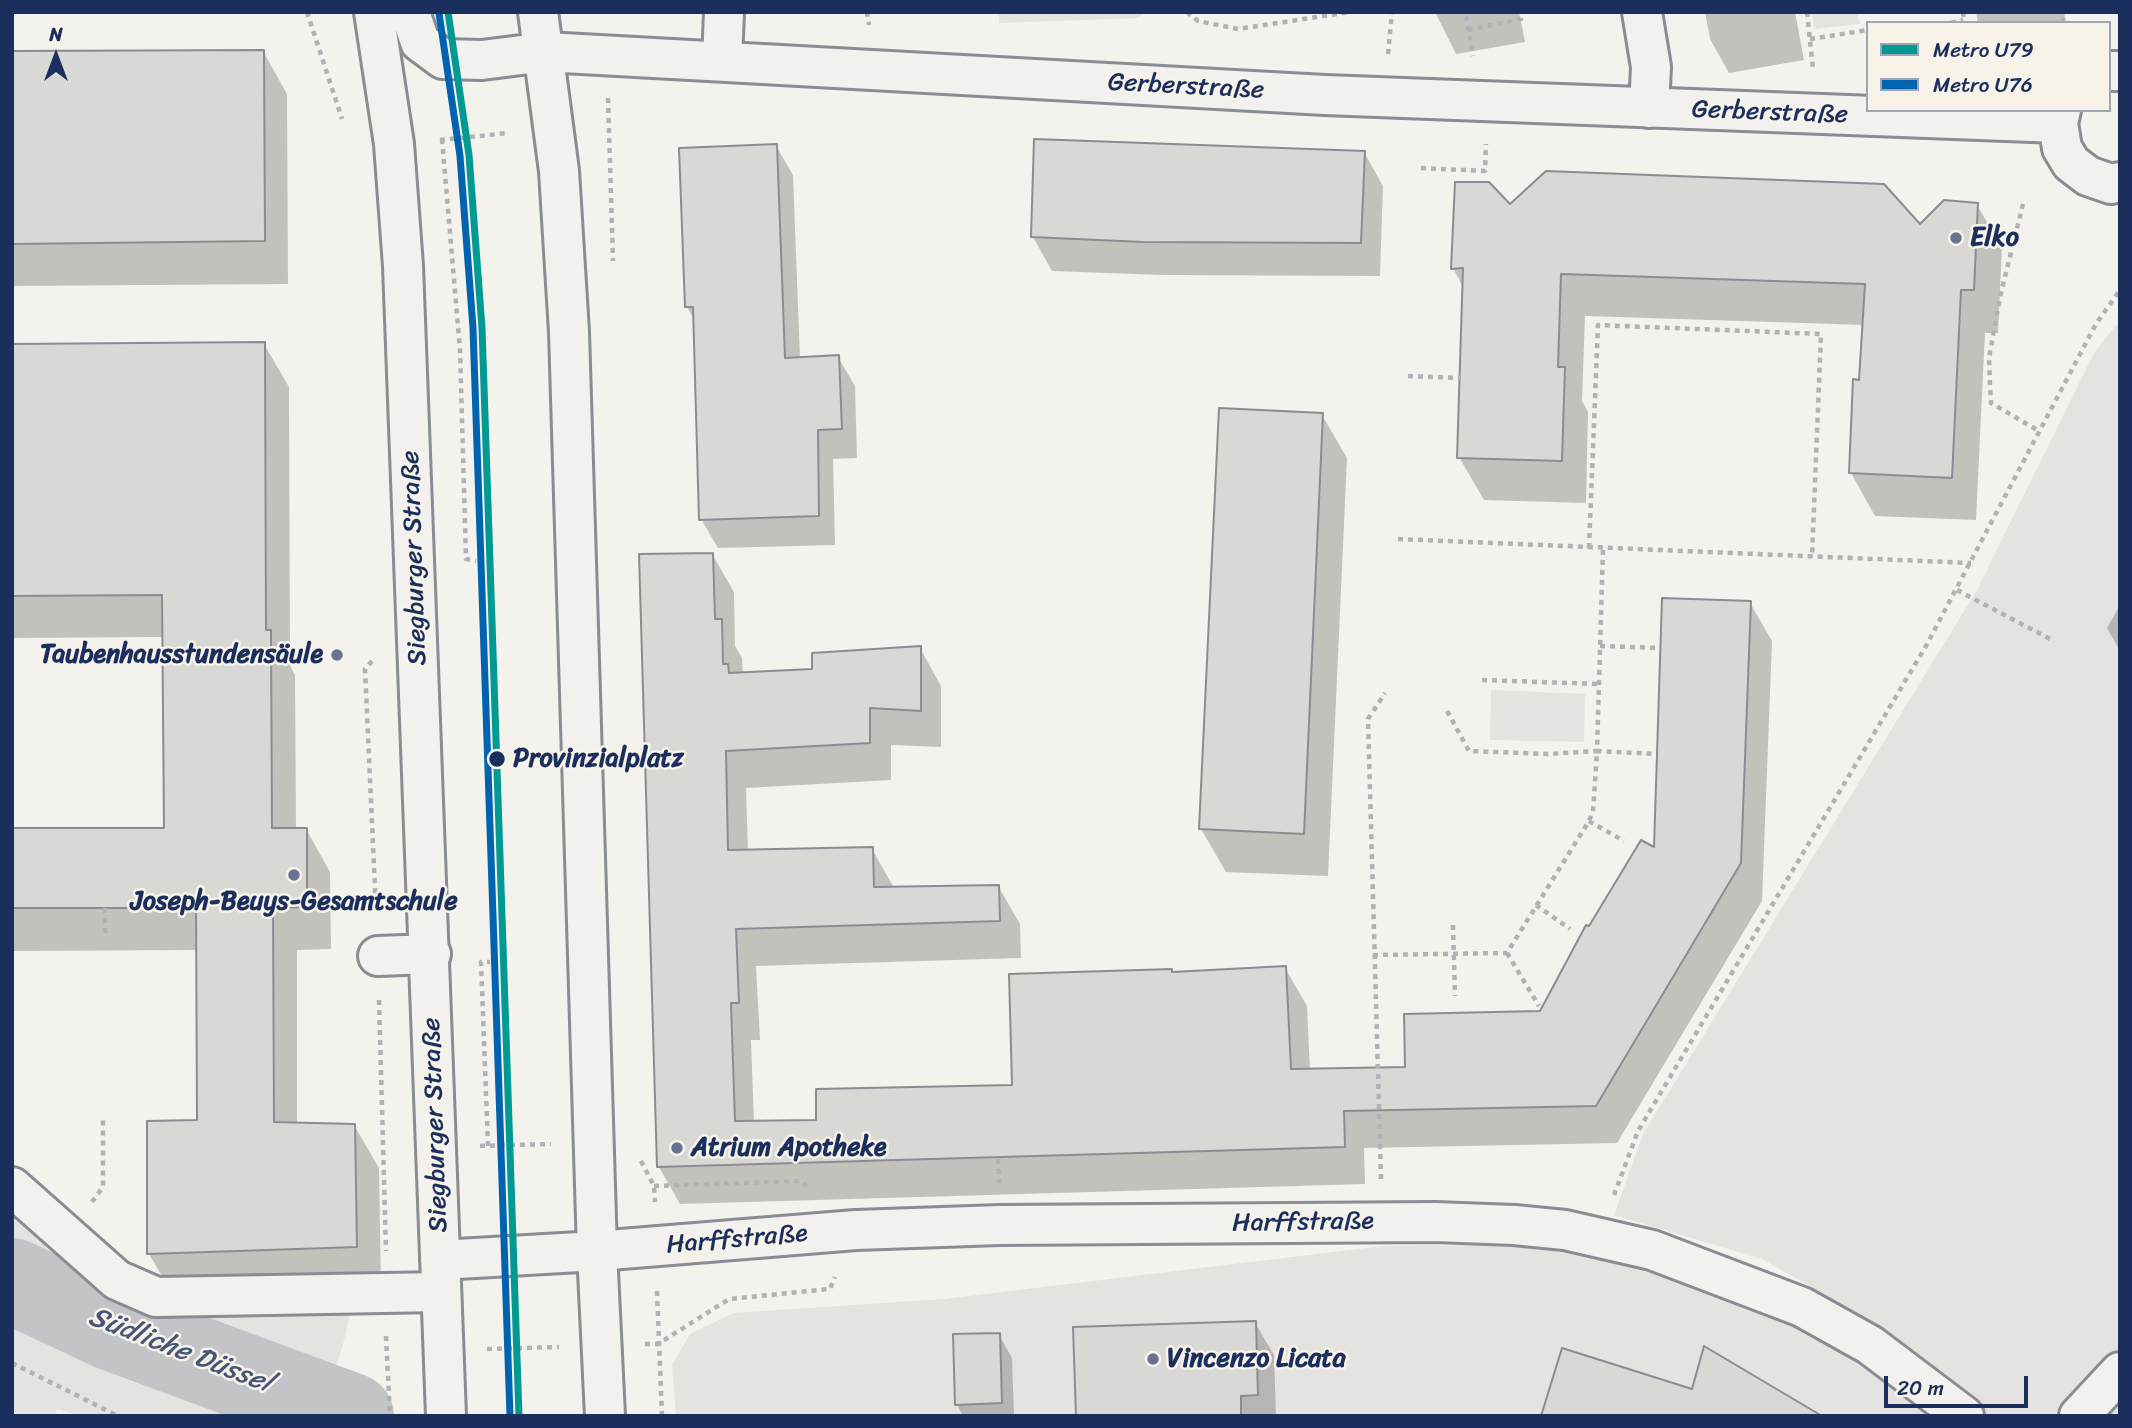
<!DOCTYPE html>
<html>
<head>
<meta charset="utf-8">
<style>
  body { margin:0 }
  #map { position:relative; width:2132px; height:1428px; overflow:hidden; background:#f4f2ec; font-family:Sriracha,sans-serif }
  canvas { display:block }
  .frame { position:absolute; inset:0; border:14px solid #1b2f5e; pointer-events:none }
  .legend { position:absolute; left:1866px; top:21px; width:245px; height:91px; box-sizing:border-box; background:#f7f3e8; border:2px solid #9fa5b1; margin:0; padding:9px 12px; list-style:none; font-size:21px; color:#1b2f5e }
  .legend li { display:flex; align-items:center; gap:14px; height:35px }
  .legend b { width:35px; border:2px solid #9fa5b1 }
  .north { position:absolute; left:21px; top:21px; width:70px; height:70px; -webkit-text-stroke:5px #f7f3e8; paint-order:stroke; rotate:0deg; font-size:19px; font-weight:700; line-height:28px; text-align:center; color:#1b2f5e }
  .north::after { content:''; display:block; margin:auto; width:24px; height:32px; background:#1b2f5e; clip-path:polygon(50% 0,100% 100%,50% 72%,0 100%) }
  .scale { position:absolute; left:1884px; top:1376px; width:144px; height:32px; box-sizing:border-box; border:4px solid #1b2f5e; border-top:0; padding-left:9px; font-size:21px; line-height:24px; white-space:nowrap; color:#1b2f5e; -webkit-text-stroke:5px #f7f3e8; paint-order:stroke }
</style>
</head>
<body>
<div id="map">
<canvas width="2132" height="1428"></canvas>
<div class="frame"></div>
<ul class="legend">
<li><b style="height:9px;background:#009a93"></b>Metro U79</li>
<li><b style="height:9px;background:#0063af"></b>Metro U76</li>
</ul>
<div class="north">N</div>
<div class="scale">20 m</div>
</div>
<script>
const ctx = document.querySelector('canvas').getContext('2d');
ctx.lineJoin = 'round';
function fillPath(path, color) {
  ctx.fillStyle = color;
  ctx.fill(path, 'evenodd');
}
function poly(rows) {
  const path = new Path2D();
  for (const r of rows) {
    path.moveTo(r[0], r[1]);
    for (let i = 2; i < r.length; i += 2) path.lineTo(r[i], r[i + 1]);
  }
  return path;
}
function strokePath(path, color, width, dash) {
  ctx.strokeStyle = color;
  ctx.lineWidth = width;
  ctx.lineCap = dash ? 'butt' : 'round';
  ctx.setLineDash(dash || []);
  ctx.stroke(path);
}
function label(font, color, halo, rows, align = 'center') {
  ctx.font = font + ' Sriracha,sans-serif';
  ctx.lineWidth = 5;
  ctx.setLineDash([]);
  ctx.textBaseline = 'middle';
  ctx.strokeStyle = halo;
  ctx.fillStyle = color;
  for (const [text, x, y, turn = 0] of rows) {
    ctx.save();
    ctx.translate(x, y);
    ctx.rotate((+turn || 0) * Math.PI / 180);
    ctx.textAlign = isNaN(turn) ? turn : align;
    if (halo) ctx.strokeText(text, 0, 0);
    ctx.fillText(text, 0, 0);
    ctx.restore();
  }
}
fillPath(poly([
  [999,12,1145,12,1138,18,999,23],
  [1812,12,1857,12,1860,24,1814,29],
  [2120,320,2120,1416,1990,1416,1858,1314,1762,1259,1614,1215,1643,1134,1977,590,2094,353],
  [1491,690,1585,694,1584,742,1490,740],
  [12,1202,141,1286,353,1299,343,1345,320,1416,80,1416,57,1409,55,1416,12,1416],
  [1519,1245,1631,1264,1717,1288,1822,1339,1919,1403,1933,1416,676,1416,672,1365,690,1334,734,1313,944,1299,1383,1246]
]), '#e4e3df');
fillPath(poly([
  [1435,12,1519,12,1525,42,1456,54],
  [1705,12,1795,12,1804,60,1729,73,1710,39],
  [1976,12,2064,12,2066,23,1978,23],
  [263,51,287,94,288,284,12,286,12,53],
  [776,146,793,175,800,359,838,357,855,386,857,458,833,459,835,545,718,548,701,519,695,321,687,307],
  [1364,152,1383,186,1380,276,1163,275,1052,271,1033,237],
  [1977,205,2002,247,1998,333,1985,333,1976,520,1875,516,1851,473,1864,325,1585,316,1582,401,1588,412,1586,503,1484,500,1459,457,1464,289,1453,268,1510,206,1920,226],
  [264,344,289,387,290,666,295,675,296,829,306,829,330,872,331,949,297,950,297,1124,354,1125,379,1168,381,1290,174,1297,149,1254,199,1122,198,950,12,951,12,830,166,829,164,637,12,638,12,345],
  [1322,415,1347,458,1328,876,1226,872,1201,829],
  [712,554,734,592,735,646,742,658,743,674,814,670,920,648,941,686,941,747,891,745,891,780,746,788,748,852,872,849,894,888,998,886,1020,924,1021,958,756,966,760,1040,751,1040,754,1123,818,1121,1014,1086,1173,974,1285,968,1307,1006,1310,1071,1407,1069,1541,1012,1590,929,1656,850,1750,603,1772,641,1762,901,1617,1143,1364,1148,1365,1184,680,1204,659,1167],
  [2120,605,2120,651,2107,628],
  [1255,1323,1274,1355,1276,1416,1078,1416],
  [999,1335,1012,1358,1014,1416,963,1416,957,1405]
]), '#0003');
strokePath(poly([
  [12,1281,113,1328,351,1416]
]), '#c2c4c8', 86);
const building = poly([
  [264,50,265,241,12,244,12,51,264,50],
  [1034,139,1365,151,1361,243,1143,242,1031,237,1034,139],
  [777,144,785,358,839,355,842,429,818,430,819,516,699,520,693,307,685,307,679,148,777,144],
  [1546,171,1884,184,1920,224,1944,200,1978,203,1974,290,1961,290,1952,478,1849,473,1853,379,1859,380,1865,284,1561,274,1558,367,1565,367,1562,461,1457,458,1463,268,1451,269,1455,182,1489,182,1510,204,1546,171],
  [265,342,266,630,271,630,272,828,307,828,307,907,273,908,274,1122,355,1124,357,1247,147,1254,147,1121,197,1120,196,908,12,908,12,828,164,828,162,595,12,596,12,344,265,342],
  [1219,408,1323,413,1304,834,1199,829,1219,408],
  [713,553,715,619,722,619,723,664,728,664,729,673,812,669,812,653,921,646,921,711,870,708,870,743,726,751,728,850,873,847,874,887,999,885,1000,921,736,929,739,1003,731,1003,735,1121,816,1120,816,1089,1012,1085,1009,974,1172,969,1172,972,1286,966,1291,1069,1405,1067,1404,1014,1540,1011,1586,925,1589,926,1641,840,1654,847,1662,598,1751,601,1741,863,1596,1106,1344,1111,1345,1147,657,1167,639,554,713,553],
  [1256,1321,1258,1395,1241,1396,1241,1416,1076,1416,1073,1327,1256,1321],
  [1000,1333,1002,1403,955,1405,953,1334,1000,1333],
  [1704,1346,1822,1416,1541,1416,1562,1348,1692,1389,1704,1346]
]);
fillPath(building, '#d8d8d5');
strokePath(building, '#898c92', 2);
const minor = poly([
  [1642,12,1651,67,1649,108],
  [545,52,1325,95,2058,123],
  [722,61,724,12],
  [2109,71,2120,71],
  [2061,110,2058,123,2062,148,2071,163,2088,176,2111,184,2120,182],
  [378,956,431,954],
  [12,1187,117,1280,156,1297,441,1292],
  [597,1251,856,1230,1000,1225,1435,1222,1514,1225,1565,1230,1652,1250,1802,1307,1870,1345,1964,1416],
  [2079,1416,2120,1372]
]);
const major = poly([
  [374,12,394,144,403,266,446,1416],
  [410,12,420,42,443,59,482,60,545,52],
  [538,12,559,171,569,332,597,1251,605,1416],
  [440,1260,597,1251]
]);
strokePath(minor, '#898c92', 44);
strokePath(major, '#898c92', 44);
strokePath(poly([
  [307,12,342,119],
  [867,12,869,25],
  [1187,12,1198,21,1238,29,1350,12],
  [1807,12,1813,69],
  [1963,12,1964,22],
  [1466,16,1473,56],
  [1951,23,1963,20],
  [2063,23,2063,12],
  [1468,30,1521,19,1520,12],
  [1810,39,1868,30],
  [1388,54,1392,12],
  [608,98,613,261],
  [442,139,460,350,466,559,476,561],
  [440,140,508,133],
  [1421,168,1485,171,1486,144],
  [2023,204,2000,297,1989,358,1990,385,1991,403,2039,431],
  [1408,376,1460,378],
  [1398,539,1971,563],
  [1589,548,1598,325,1821,334,1812,557],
  [1957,590,2052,640],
  [1600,646,1660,648],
  [372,661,365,669,376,911],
  [1482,680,1599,684],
  [1447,711,1469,751,1548,754,1597,751,1603,549],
  [1589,821,1624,841],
  [1536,905,1570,929],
  [105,908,105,937],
  [1453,925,1455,996],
  [1507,953,1539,1006],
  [1373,955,1507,953,1589,821,1593,812,1597,751,1655,754],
  [379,1000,386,1251],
  [480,1146,551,1144],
  [488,1146,481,962,490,962],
  [998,1159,999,1183],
  [641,1161,654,1186,655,1202],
  [1381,1179,1368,719,1385,693],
  [654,1186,801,1181,809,1189],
  [1614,1195,1638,1131,1926,646,2096,324,2120,290],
  [92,1202,103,1187,103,1119],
  [657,1291,662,1416],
  [386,1336,390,1416],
  [645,1344,658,1344,729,1299,830,1289,835,1277],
  [487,1349,559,1347],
  [12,1363,118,1416]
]), '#b1b2b5', 4.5, [5, 5]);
strokePath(minor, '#f2f1ed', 38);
strokePath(major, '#f2f1ed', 38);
strokePath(poly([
  [448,12,469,155,482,328,519,1416]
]), '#009a93', 7);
strokePath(poly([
  [439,13,460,156,473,328,510,1416]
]), '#0063af', 7);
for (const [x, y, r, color] of [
  [1956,238,7,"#677390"],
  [337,655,7,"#677390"],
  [497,759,9,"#1b2f5e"],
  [294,875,7,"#677390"],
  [677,1148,7,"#677390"],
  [1153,1359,7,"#677390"]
]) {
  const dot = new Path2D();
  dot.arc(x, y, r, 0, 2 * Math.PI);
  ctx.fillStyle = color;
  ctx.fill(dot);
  strokePath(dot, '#f7f3e8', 2.5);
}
label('26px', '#1b2f5e', '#f7f3e8', [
  ["Gerberstraße",1186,87,3],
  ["Gerberstraße",1770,113,2],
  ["Siegburger Straße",415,558,-92],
  ["Siegburger Straße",436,1125,-92],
  ["Harffstraße",1303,1223,-1],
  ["Harffstraße",737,1240,-5]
]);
label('bold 26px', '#1b2f5e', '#f7f3e8', [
  ["Elko",1970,238],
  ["Taubenhausstundensäule",323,655,"right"],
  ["Joseph-Beuys-Gesamtschule",294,902,"center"],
  ["Atrium Apotheke",691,1148],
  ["Vincenzo Licata",1167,1359]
], 'left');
label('bold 26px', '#1b2f5e', '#f7f3e8', [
  ["Provinzialplatz",513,759]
], 'left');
label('italic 28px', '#465679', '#f7f3e8', [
  ["Südliche Düssel",180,1351,21]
]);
</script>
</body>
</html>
